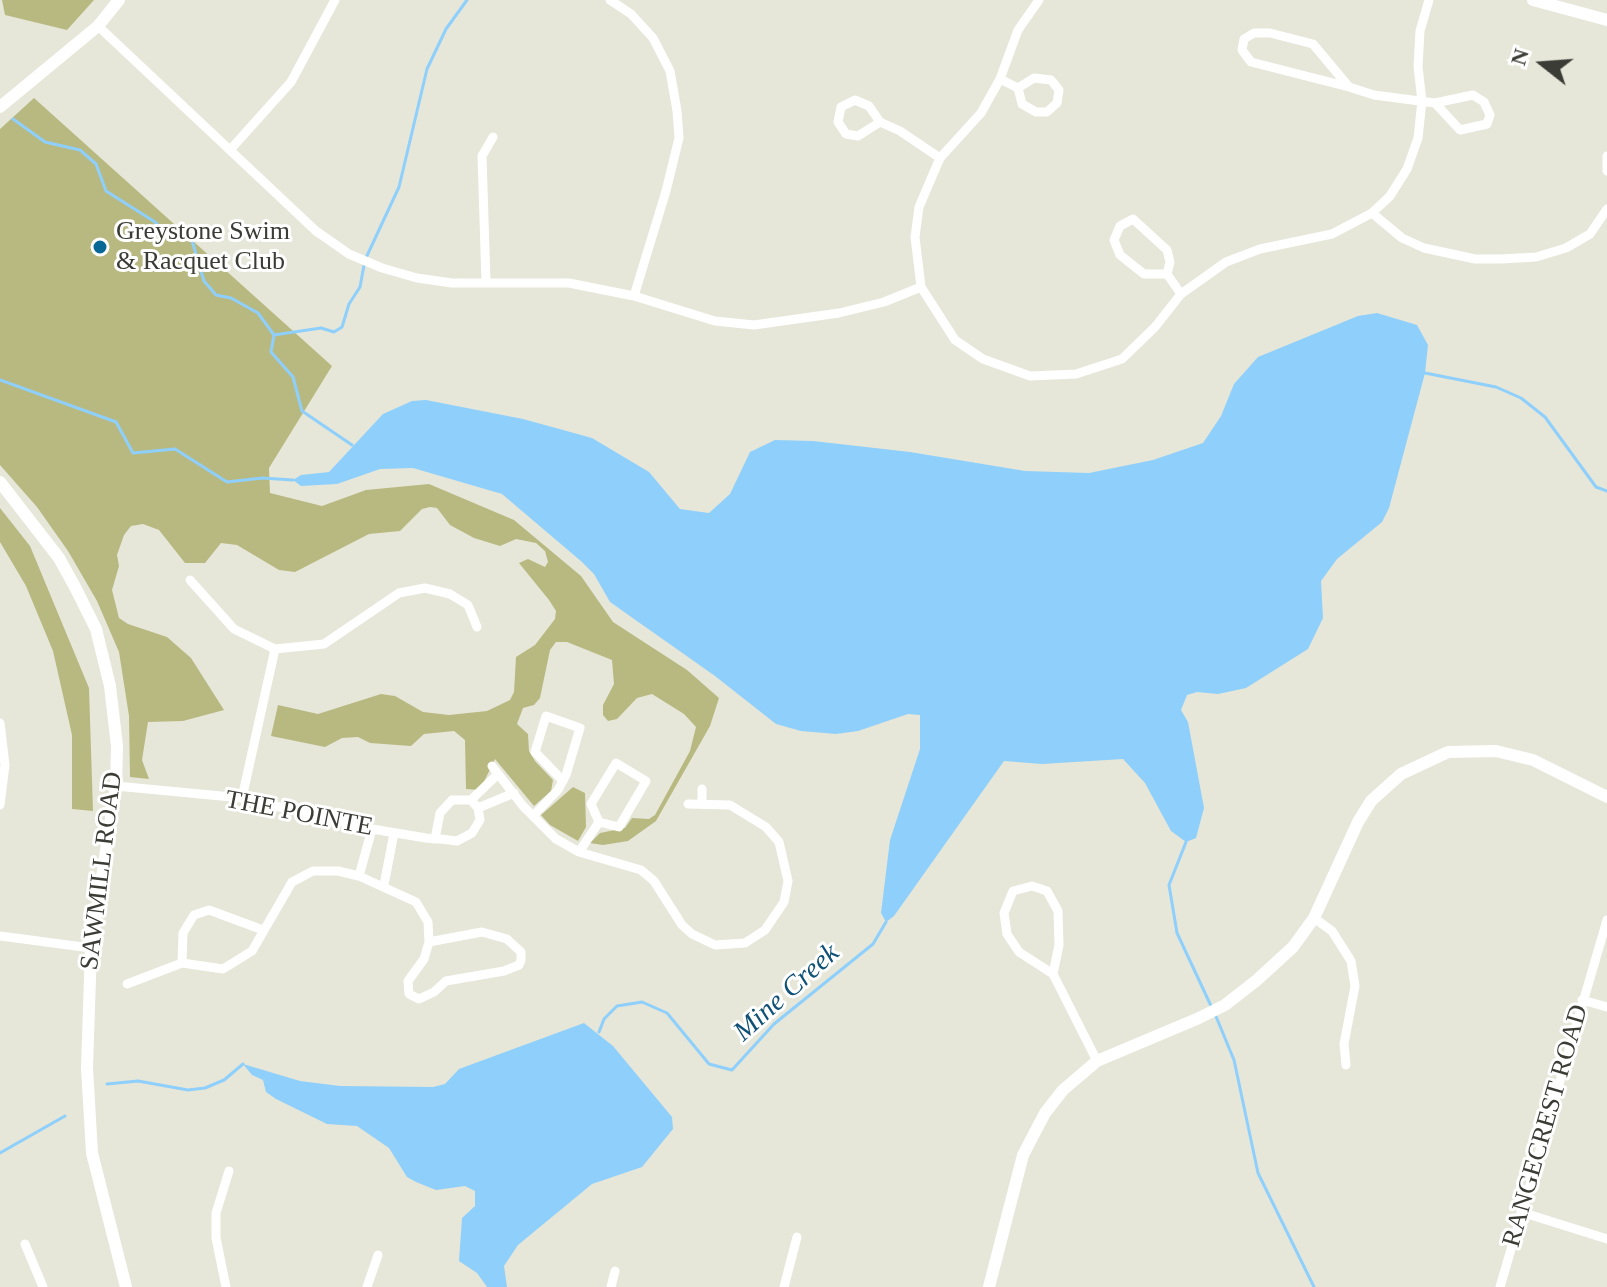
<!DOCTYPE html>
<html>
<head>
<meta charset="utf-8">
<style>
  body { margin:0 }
  #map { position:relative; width:1607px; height:1287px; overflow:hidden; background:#e6e7d9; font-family:"Times New Roman",serif }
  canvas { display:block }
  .north { position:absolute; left:1503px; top:24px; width:80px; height:80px; -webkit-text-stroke:6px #fff; paint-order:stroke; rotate:287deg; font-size:22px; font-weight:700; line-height:32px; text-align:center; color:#3c3c36 }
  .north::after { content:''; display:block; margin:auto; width:28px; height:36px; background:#3c3c36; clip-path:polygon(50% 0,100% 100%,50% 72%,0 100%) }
</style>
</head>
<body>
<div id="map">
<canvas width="1607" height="1287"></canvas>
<div class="north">N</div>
</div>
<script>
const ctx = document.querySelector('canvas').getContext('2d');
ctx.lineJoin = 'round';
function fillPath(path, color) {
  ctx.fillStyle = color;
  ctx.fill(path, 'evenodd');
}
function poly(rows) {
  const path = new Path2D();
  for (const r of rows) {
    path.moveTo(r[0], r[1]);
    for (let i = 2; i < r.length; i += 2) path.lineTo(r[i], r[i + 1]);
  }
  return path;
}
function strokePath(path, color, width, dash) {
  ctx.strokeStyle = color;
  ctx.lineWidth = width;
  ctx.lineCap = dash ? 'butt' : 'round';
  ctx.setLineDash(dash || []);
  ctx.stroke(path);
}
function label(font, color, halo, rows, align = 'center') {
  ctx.font = font + ' "Times New Roman",serif';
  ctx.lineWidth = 6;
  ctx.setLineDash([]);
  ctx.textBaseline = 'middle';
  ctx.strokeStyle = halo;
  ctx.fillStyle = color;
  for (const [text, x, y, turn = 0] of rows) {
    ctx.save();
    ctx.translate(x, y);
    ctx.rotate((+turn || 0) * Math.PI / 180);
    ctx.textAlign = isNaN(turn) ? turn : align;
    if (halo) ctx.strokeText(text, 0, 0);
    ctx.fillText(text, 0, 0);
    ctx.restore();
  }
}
fillPath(poly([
  [2,0,94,0,67,30,5,15],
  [34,98,332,366,269,468,270,493,322,506,366,490,429,484,514,520,581,576,613,622,687,670,719,698,710,726,656,821,628,841,603,845,590,843,600,833,625,828,632,818,649,819,655,815,690,751,696,727,684,714,652,694,637,698,617,719,608,721,603,715,603,705,614,684,612,660,567,642,556,642,550,650,540,698,534,705,523,708,517,724,528,734,529,751,535,761,553,780,551,791,534,806,495,759,480,790,466,789,465,740,454,731,424,734,411,746,370,743,358,737,342,738,325,747,271,736,278,705,318,714,381,694,395,696,423,712,449,715,487,711,510,700,514,692,516,657,535,645,555,619,556,611,549,600,519,563,528,559,545,567,548,562,545,551,536,543,516,539,500,546,474,538,450,525,437,508,430,507,422,509,400,531,369,534,295,572,279,570,237,545,221,543,205,563,185,563,159,530,143,524,131,526,124,535,117,555,119,566,112,590,119,618,128,624,167,637,191,658,224,710,183,721,148,722,142,760,149,779,130,777,129,716,119,652,97,601,68,551,37,507,0,465,0,129],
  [0,508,30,546,89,688,93,811,72,809,72,735,53,651,26,586,0,542],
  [573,787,585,793,586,827,578,841,550,825,541,815]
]), '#b8b981');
fillPath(poly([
  [1377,313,1417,325,1428,345,1425,373,1389,508,1382,522,1337,559,1321,581,1323,618,1308,649,1246,688,1218,694,1197,692,1187,695,1181,710,1188,722,1204,808,1196,838,1186,842,1171,831,1145,783,1123,759,1042,764,1004,761,894,916,886,922,881,913,890,840,920,749,920,715,908,714,858,731,836,734,801,731,776,724,715,676,610,602,594,574,582,562,502,494,413,468,380,469,337,484,301,486,293,480,301,475,329,472,383,414,412,401,426,400,523,419,592,438,649,472,680,509,709,513,730,494,750,452,775,440,813,441,910,452,1025,471,1089,473,1153,460,1203,443,1221,416,1234,384,1258,357,1358,316],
  [584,1023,613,1046,672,1117,673,1129,642,1167,592,1184,518,1245,504,1266,507,1287,487,1287,477,1273,459,1261,462,1218,475,1206,475,1191,465,1186,436,1190,416,1182,407,1177,389,1148,357,1126,327,1124,276,1099,266,1092,263,1080,252,1075,243,1064,300,1081,340,1086,433,1087,445,1084,459,1069]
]), '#8ecffc');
strokePath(poly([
  [13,119,45,142,80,150,96,164,106,191,155,222,171,237,190,234,204,281,216,295,231,298,258,313,274,335,271,352,293,377,302,411,352,445],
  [274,335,321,328,334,332,342,327,349,304,360,287,365,260,399,187,427,69,446,29,467,0],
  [1425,373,1496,387,1521,398,1545,417,1596,487,1607,491],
  [0,380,116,422,133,453,175,449,227,482,262,478,293,480],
  [1186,842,1169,885,1177,933,1212,1008],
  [1215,1014,1234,1060,1258,1173,1314,1287],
  [599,1032,604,1019,617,1006,642,1002,667,1013,709,1064,732,1070,774,1024,873,944,886,922],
  [107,1084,138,1081,188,1090,205,1088,224,1080,243,1064],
  [0,1153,65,1116]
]), '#8ecffc', 3);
strokePath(poly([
  [610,0,631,14,653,38,670,71,677,111,679,138,666,191,634,296],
  [1039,0,1018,30,1000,79,981,113,940,158,919,207,915,237,921,287,955,340,983,359,1030,376,1076,374,1122,359,1155,327,1181,294,1226,262,1260,249,1332,234,1372,213,1390,196,1407,169,1418,138,1422,101,1418,67,1420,31,1429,0],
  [98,26,316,231,349,254,382,268,417,278,452,283,569,283,634,296,715,321,754,325,839,313,884,302,921,287],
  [1000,79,1018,88,1022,104,1036,112,1047,112,1057,103,1059,90,1051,80,1034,78,1018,88],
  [1349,87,1251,62,1242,50,1244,39,1254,33,1270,33,1313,44,1349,87,1374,95,1435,103,1460,130,1487,124,1490,115,1484,102,1473,95,1435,103],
  [880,122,858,136,846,134,838,122,841,107,855,100,869,106,880,122,900,131,940,158],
  [230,150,291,82,335,0],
  [1607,156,1607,171],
  [1372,213,1402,238,1424,248,1475,259,1501,259,1536,257,1566,248,1590,234,1607,209],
  [1167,274,1144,274,1120,255,1114,240,1120,226,1133,219,1167,250,1170,262,1167,274,1181,294],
  [486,282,482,156,493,137],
  [190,580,234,629,275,649,324,644,399,593,425,588,450,594,468,605,477,627],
  [0,723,5,765,0,805],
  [492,766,523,806,556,839,579,852,641,870,654,881,682,925,692,934,715,945,745,943,765,930,784,902,788,881,779,842,766,827,730,805,688,804],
  [116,786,242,798,372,829,426,838,435,839,441,839,457,841,472,833,480,820,478,808,471,800,452,800,440,813,435,839],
  [242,798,275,649],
  [471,800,498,774],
  [702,804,702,789],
  [478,808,514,793],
  [533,816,558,790,566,775,580,728,546,716,535,752,563,781],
  [579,852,599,822,619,827,646,781,616,763,591,804,599,822],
  [359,876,372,829],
  [384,885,394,833],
  [1314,918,1332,931,1351,961,1355,986,1344,1044,1346,1065],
  [0,936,91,948],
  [182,963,183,933,194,915,209,910,263,930],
  [1053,974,1019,952,1007,934,1004,913,1013,891,1032,886,1047,891,1058,911,1059,945,1053,974,1097,1061],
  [127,984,182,963,223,969,252,951,292,882,313,871,338,871,359,876,416,902,428,922,429,942,424,959,408,981,409,994,419,999,434,992,446,981,504,971,519,965,521,960,521,952,507,939,482,932,429,942],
  [1582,1000,1607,1007],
  [1521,1212,1607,1239],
  [25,1244,43,1287],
  [226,1287,216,1238,216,1213,229,1171],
  [367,1287,378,1255],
  [611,1287,615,1271],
  [784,1287,797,1237],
  [1500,1287,1607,920]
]), '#fff', 9);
strokePath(poly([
  [1533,0,1607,20],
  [0,107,98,26,119,0],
  [0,482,59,558,75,587,96,629,110,686,117,746,116,786,91,948,87,1068,92,1153,126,1287],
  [989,1287,1023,1155,1045,1113,1063,1090,1097,1061,1199,1018,1225,1005,1257,980,1293,947,1314,918,1358,822,1371,801,1401,774,1448,752,1496,751,1533,760,1607,797]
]), '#fff', 12);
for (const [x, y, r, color] of [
  [100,247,8,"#0a6897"]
]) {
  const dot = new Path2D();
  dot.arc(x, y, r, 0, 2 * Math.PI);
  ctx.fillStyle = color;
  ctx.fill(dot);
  strokePath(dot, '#fff', 3);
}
label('26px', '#3c3c36', '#fff', [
  ["Greystone Swim",116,232],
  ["& Racquet Club",116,262]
], 'left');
label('26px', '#3c3c36', '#fff', [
  ["THE POINTE",299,814,11],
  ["SAWMILL ROAD",102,871,-83],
  ["RANGECREST ROAD",1546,1126,-74]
]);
label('italic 28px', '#0f5176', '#fff', [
  ["Mine Creek",787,993,-42]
]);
</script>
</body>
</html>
